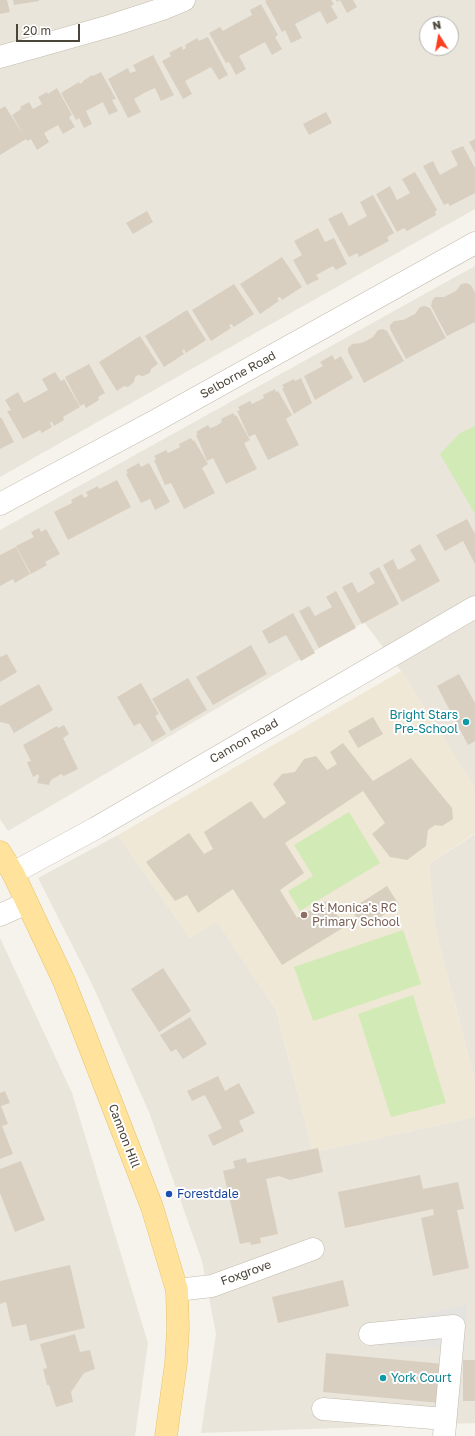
<!DOCTYPE html>
<html>
<head>
<meta charset="utf-8">
<style>
  body { margin:0 }
  #map { position:relative; width:475px; height:1436px; overflow:hidden; background:#f6f3ec; font-family:"Golos Text",sans-serif }
  canvas { display:block }
  .north { position:absolute; left:419px; top:16px; width:40px; height:40px; box-sizing:border-box; background:#fff; border:1px solid #b7b4b0; border-radius:50%; rotate:349deg; font-size:11px; font-weight:700; line-height:16px; text-align:center; color:#4b4439 }
  .north::after { content:''; display:block; margin:auto; width:14px; height:18px; background:#fc3f1d; clip-path:polygon(50% 0,100% 100%,50% 72%,0 100%) }
  .scale { position:absolute; left:16px; top:24px; width:64px; height:18px; box-sizing:border-box; border:2px solid #4b4439; border-top:0; padding-left:5px; font-size:12px; line-height:14px; white-space:nowrap; color:#4b4439; -webkit-text-stroke:3px #fff; paint-order:stroke }
</style>
</head>
<body>
<div id="map">
<canvas width="475" height="1436"></canvas>
<div class="north">N</div>
<div class="scale">20 m</div>
</div>
<script>
const ctx = document.querySelector('canvas').getContext('2d');
ctx.lineJoin = 'round';
function fillPath(path, color) {
  ctx.fillStyle = color;
  ctx.fill(path, 'evenodd');
}
function poly(rows) {
  const path = new Path2D();
  for (const r of rows) {
    path.moveTo(r[0], r[1]);
    for (let i = 2; i < r.length; i += 2) path.lineTo(r[i], r[i + 1]);
  }
  return path;
}
function strokePath(path, color, width, dash) {
  ctx.strokeStyle = color;
  ctx.lineWidth = width;
  ctx.lineCap = dash ? 'butt' : 'round';
  ctx.setLineDash(dash || []);
  ctx.stroke(path);
}
function label(font, color, halo, rows, align = 'center') {
  ctx.font = font + ' "Golos Text",sans-serif';
  ctx.lineWidth = 4;
  ctx.setLineDash([]);
  ctx.textBaseline = 'middle';
  ctx.strokeStyle = halo;
  ctx.fillStyle = color;
  for (const [text, x, y, turn = 0] of rows) {
    ctx.save();
    ctx.translate(x, y);
    ctx.rotate((+turn || 0) * Math.PI / 180);
    ctx.textAlign = isNaN(turn) ? turn : align;
    if (halo) ctx.strokeText(text, 0, 0);
    ctx.fillText(text, 0, 0);
    ctx.restore();
  }
}
fillPath(poly([
  [0,0,475,0,475,209,0,477],
  [427,24,451,24,451,48,427,48],
  [475,266,475,788,401,671,364,622,8,831,0,819,0,530],
  [475,834,475,1081,435,928,429,864],
  [118,835,190,938,217,921,276,1009,313,1152,475,1117,475,1423,201,1433,216,1334,202,1261,149,1112,92,984,38,878],
  [0,938,72,1093,148,1343,135,1436,0,1436]
]), '#eae5da');
fillPath(poly([
  [401,671,475,787,475,833,429,864,435,928,475,1081,475,1117,313,1152,276,1009,217,922,190,938,118,835]
]), '#efe8d6');
fillPath(poly([
  [475,426,475,514,440,454,460,433],
  [349,812,380,863,300,911,288,891,313,876,294,845],
  [403,930,421,984,313,1021,294,967],
  [413,995,446,1103,391,1117,358,1014]
]), '#d2eab5');
fillPath(poly([
  [467,1304,465,1349,370,1345,362,1330]
]), '#e5e3e0');
fillPath(poly([
  [0,0,7,0,10,12,0,14],
  [13,0,39,0,39,1,14,5],
  [267,0,331,0,334,4,331,6,338,18,327,24,320,11,295,24,302,38,291,43,285,30,282,32,265,1],
  [336,0,353,0,357,7,347,13,340,0,337,2],
  [261,4,278,35,275,37,282,49,272,55,265,42,239,56,246,69,236,75,229,62,226,63,209,33,220,27,223,31,237,23,252,15,250,10],
  [208,37,228,75,219,80,211,67,185,81,192,94,183,99,162,61,171,56,169,53,182,46,183,50,186,48,185,45,197,38,199,41],
  [153,55,174,95,161,101,155,88,144,93,134,99,141,112,128,118,108,79,128,68,130,73,136,71,133,65],
  [101,72,116,99,112,100,118,111,109,115,103,102,86,111,92,124,84,128,79,118,76,120,61,93,79,82,80,84,83,82,83,81,92,75,93,76],
  [57,88,72,115,69,117,75,127,63,134,58,125,44,133,49,142,37,150,31,139,27,141,12,115,21,109,20,107,29,102,33,109,42,104,38,97,47,92,48,94],
  [5,106,26,139,0,155,0,109],
  [326,112,332,123,309,135,303,124],
  [475,139,475,153,469,142],
  [463,146,475,168,475,193,450,206,448,203,444,205,423,166,433,161,440,175,458,165,451,151],
  [415,172,437,210,435,212,436,215,407,231,404,228,397,232,376,194,390,186,397,200,410,193,402,179],
  [373,195,394,233,387,237,389,241,359,257,357,253,349,257,328,219,342,212,349,226,367,216,360,202],
  [147,211,153,222,133,234,126,223],
  [318,228,325,242,334,238,347,264,336,270,333,266,316,275,319,279,307,285,293,260,302,255,294,241],
  [282,257,302,287,282,300,280,297,277,298,279,301,260,314,240,284],
  [466,283,471,285,475,293,475,322,447,336,431,306,432,301,435,297,444,297,456,291,461,284],
  [234,284,254,314,234,327,231,324,229,325,231,328,211,341,192,310],
  [425,306,430,308,446,338,406,359,390,329,390,325,394,321,403,320,415,314,420,307],
  [187,310,206,340,186,353,184,349,182,351,184,354,164,367,145,336],
  [383,329,387,331,404,361,364,383,348,352,348,348,352,344,361,343,366,341,373,337,378,330],
  [140,336,158,364,151,369,150,373,143,376,138,375,135,377,134,382,128,387,124,386,117,391,99,362],
  [332,355,335,360,341,356,353,378,315,400,304,376,323,366,320,362],
  [89,364,105,393,98,397,99,400,86,408,84,404,80,406,65,377],
  [55,372,61,381,64,379,80,407,63,417,64,420,54,426,52,422,51,422,50,423,52,427,42,433,40,430,23,439,7,411,11,410,5,400,18,392,24,403,48,390,42,379],
  [301,378,312,403,294,414,282,388,284,388,282,385,294,379,295,381],
  [275,389,276,392,278,391,292,415,286,419,299,445,268,460,255,434,249,437,237,411,240,410,238,407,250,401,252,404,264,398,263,395],
  [233,413,235,416,236,415,250,440,244,443,257,469,226,484,213,458,207,461,196,435,198,434,196,432,208,425,210,428,216,426,222,422,221,419],
  [1,417,14,442,0,449,0,418],
  [191,438,193,441,194,440,208,464,202,468,215,493,184,509,171,483,165,485,154,460,156,459,154,456,166,450,168,453,180,447,179,444],
  [139,463,141,467,149,463,170,502,155,510,150,499,141,503,126,474,128,473,126,470],
  [117,480,131,507,68,540,54,512,72,503,71,500,82,494,84,498,88,496,86,492,98,486,99,489],
  [467,519,475,534,475,564,463,541,445,551,436,535],
  [39,528,41,532,46,529,60,554,45,562,47,565,31,574,16,546,34,537,31,532],
  [420,544,440,581,402,602,383,565,393,559,398,570,416,560,410,550],
  [16,547,30,574,15,583,13,579,0,586,0,555],
  [379,567,399,604,362,624,342,587,352,582,358,593,375,583,369,573],
  [336,591,356,628,319,648,299,611,309,606,315,616,332,607,326,597],
  [293,613,315,653,301,661,286,635,269,644,262,631],
  [251,645,267,674,213,705,196,677],
  [7,654,17,672,0,682,0,657],
  [459,674,475,703,475,741,468,745,437,686],
  [188,678,207,710,171,731,152,699],
  [141,683,159,714,155,716,166,734,152,742,140,723,134,726,117,697],
  [39,684,53,710,14,733,9,724,0,722,0,706],
  [373,717,383,734,358,748,348,731],
  [64,725,69,734,63,738,78,769,64,776,61,774,51,780,49,785,37,783,39,776,38,774,33,777,27,762,31,761,23,745,57,726,58,728],
  [343,743,373,781,411,758,452,808,453,819,442,826,435,825,428,830,426,846,407,860,390,857,372,834,385,823,363,791,285,843,304,873,280,890,297,918,326,901,346,926,282,965,233,889,198,913,187,895,175,901,146,862,189,833,204,854,213,849,204,832,251,801,264,819,286,803,273,784,282,774,295,772,304,759,316,756,327,770,337,764,330,752],
  [387,886,399,905,363,928,351,909],
  [163,968,191,1011,159,1032,131,989],
  [190,1017,207,1044,183,1059,176,1049,171,1052,160,1035],
  [218,1076,225,1091,239,1083,255,1113,239,1121,244,1131,213,1146,208,1135,222,1128,205,1095,192,1101,187,1091],
  [5,1091,10,1103,1,1106,8,1124,2,1126,13,1154,0,1159,0,1093],
  [318,1148,323,1172,290,1180,279,1176,266,1179,278,1234,260,1238,261,1243,251,1245,250,1242,240,1244,223,1171,235,1168,233,1161,246,1158,247,1163],
  [21,1161,45,1220,15,1232,0,1193,0,1169],
  [420,1175,423,1189,458,1182,464,1209,457,1210,469,1268,433,1276,421,1218,434,1215,433,1209,345,1228,338,1192],
  [70,1265,85,1328,30,1341,26,1324,12,1327,6,1302,0,1304,0,1281],
  [343,1280,349,1306,278,1323,272,1297],
  [75,1334,80,1352,90,1350,95,1369,84,1373,71,1392,73,1402,56,1407,49,1385,47,1385,43,1369,47,1368,40,1344],
  [326,1353,444,1364,440,1403,323,1392],
  [463,1360,475,1360,475,1401,463,1401]
]), '#d8cfc1');
const minor = poly([
  [0,57,110,26,162,9,184,0],
  [0,504,155,421,475,243],
  [13,873,96,828,475,607],
  [0,915,27,903],
  [177,1290,212,1286,313,1249],
  [370,1334,454,1326,444,1436],
  [323,1409,445,1419]
]);
const major = poly([
  [0,852,13,873,64,981,152,1207,177,1290,178,1329,176,1363,166,1436]
]);
strokePath(minor, '#c2bbae', 23);
strokePath(major, '#e6c16a', 23);
strokePath(minor, '#fff', 22);
strokePath(major, '#ffe39c', 22);
for (const [x, y, r, color] of [
  [466,722,4,"#0f9aa8"],
  [304,915,4,"#8d6e63"],
  [169,1194,4,"#1a4fb4"],
  [383,1378,4,"#0f9aa8"]
]) {
  const dot = new Path2D();
  dot.arc(x, y, r, 0, 2 * Math.PI);
  ctx.fillStyle = color;
  ctx.fill(dot);
  strokePath(dot, '#fff', 1.5);
}
label('12px', '#4b4439', '#fff', [
  ["Selborne Road",238,375,-29],
  ["Cannon Road",244,741,-30],
  ["Cannon Hill",124,1136,69],
  ["Foxgrove",246,1273,-20]
]);
label('12px', '#0d838f', '#fff', [
  ["Bright Stars",458,715],
  ["Pre-School",458,729],
  ["York Court",391,1378,"left"]
], 'right');
label('12px', '#785e54', '#fff', [
  ["St Monica's RC",312,908],
  ["Primary School",312,922]
], 'left');
label('12px', '#164399', '#fff', [
  ["Forestdale",177,1194]
], 'left');
</script>
</body>
</html>
